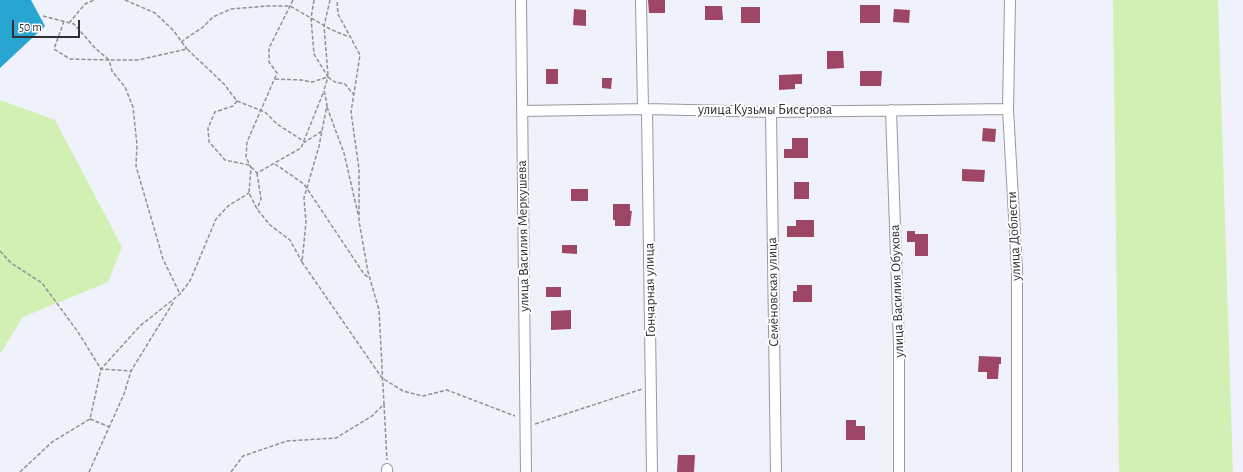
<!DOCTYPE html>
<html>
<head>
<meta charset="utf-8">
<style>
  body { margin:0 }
  #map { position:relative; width:1243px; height:472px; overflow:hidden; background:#eff2fa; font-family:"Alegreya Sans",sans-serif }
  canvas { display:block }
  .scale { position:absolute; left:12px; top:20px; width:68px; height:18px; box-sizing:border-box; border:2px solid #2e2f32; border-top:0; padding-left:5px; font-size:12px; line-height:14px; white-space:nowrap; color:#2e2f32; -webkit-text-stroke:3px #fff; paint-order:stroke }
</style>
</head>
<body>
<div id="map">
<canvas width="1243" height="472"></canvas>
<div class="scale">50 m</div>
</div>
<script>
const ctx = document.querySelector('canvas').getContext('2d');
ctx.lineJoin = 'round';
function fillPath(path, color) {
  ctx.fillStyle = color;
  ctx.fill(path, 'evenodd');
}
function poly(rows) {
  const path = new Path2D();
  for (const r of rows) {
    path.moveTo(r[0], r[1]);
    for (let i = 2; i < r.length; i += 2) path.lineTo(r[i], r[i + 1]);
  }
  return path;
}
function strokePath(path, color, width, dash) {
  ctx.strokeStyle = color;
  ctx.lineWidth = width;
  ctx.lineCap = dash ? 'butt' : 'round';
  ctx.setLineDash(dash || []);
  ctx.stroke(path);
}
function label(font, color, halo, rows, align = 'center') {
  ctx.font = font + ' "Alegreya Sans",sans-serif';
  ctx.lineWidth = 4;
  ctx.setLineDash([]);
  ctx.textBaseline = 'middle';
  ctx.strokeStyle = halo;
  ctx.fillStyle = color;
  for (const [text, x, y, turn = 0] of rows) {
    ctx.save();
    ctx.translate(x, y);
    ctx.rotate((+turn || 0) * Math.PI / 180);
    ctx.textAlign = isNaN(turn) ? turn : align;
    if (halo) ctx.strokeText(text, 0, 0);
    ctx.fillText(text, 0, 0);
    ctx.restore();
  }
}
fillPath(poly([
  [1113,0,1218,0,1233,472,1119,472],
  [0,100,55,120,122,247,108,282,23,317,0,354]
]), '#d2f0b3');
fillPath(poly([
  [0,0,31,0,45,26,0,68]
]), '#28a5d2');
fillPath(poly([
  [648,0,665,0,665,13,649,13],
  [860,5,880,5,880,23,860,23],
  [705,6,722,6,723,20,705,20],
  [741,7,760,7,760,23,741,23],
  [574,9,586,10,586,26,573,25],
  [894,9,910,10,909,23,893,22],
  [827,51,843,51,844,68,827,69],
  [546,69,558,69,558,84,546,84],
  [860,71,882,71,881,86,860,86],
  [802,74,802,84,795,84,795,89,779,90,779,75],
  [602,78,612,78,611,89,602,88],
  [983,128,996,129,995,142,982,141],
  [792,138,808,138,808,158,784,158,784,149,792,149],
  [962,169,985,170,984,182,962,181],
  [794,182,809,182,809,199,794,199],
  [571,189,588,189,588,201,571,201],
  [613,204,630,204,630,211,632,211,630,226,615,226,615,220,613,220],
  [796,220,814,220,814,237,787,237,787,226,796,226],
  [907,231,915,231,915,234,928,234,928,256,915,256,915,242,907,242],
  [562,245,577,245,577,254,562,253],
  [797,285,812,285,812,302,793,302,793,291,797,291],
  [546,287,561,287,561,297,546,297],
  [571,310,571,329,551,330,551,311],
  [979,356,1001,357,1001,364,999,364,998,379,987,379,987,372,978,372],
  [846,420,856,420,856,426,865,426,865,440,846,440],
  [678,455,695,455,694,472,677,472]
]), '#9e4666');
const minor = poly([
  [521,0,526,472],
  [641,0,643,109],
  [1010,0,1008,109,1017,270,1017,472],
  [647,109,652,472],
  [891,110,899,345,899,472],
  [522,111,647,109,771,112,1008,109],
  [771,112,776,472],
  [387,469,387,472]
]);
strokePath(minor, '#9799a0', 12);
strokePath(poly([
  [125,0,155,13,173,30,187,49],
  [293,0,269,48,269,62,277,73,247,142,246,157,251,168,249,193,257,209,270,225,290,240,302,262],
  [314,0,311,18,314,54,328,77,324,90,327,105,319,146,304,198,306,222,302,262,382,378,403,391,423,396,447,390,515,416],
  [43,16,74,24,95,48,109,60,138,60,187,49,224,84,237,101,265,112,277,124,305,142,322,131],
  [64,21,54,49,70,59,109,60,112,71,125,87,133,107,137,145,136,166,163,259,180,294],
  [69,23,85,4,94,0],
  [181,42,203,27,213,17,231,9,266,6,290,6,330,29,349,37],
  [328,75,324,26,330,0],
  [275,79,301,80,312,82,328,77,335,82,345,84,353,94],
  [237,101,233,106,215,112,208,128,209,142,225,160,249,165],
  [327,107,344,153,358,214],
  [275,164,304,184,364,274,369,278],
  [251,167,257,173,301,148,324,91],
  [257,173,261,199,257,209],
  [0,251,11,263,42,283,78,332,101,369,131,371],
  [384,404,387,460],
  [90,419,110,427],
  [535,424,642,389],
  [20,472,52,442,90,419,101,369,140,326,180,294,190,281,216,219,228,206,249,193],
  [89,472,124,394,131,371,174,301],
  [231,472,243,456,287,441,336,438,372,416,384,404,379,310,368,272,359,221,359,169,351,112,360,55,338,14,337,0]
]), '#8f9197', 1.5, [4, 2]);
strokePath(minor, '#fff', 10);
label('14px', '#2e2f32', '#fff', [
  ["улица Кузьмы Бисерова",765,110],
  ["улица Василия Меркушева",523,236,-91],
  ["улица Доблести",1014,236,-93],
  ["Гончарная улица",650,290,-91],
  ["улица Василия Обухова",897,291,-92],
  ["Семёновская улица",773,292,-91]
]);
</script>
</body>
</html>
